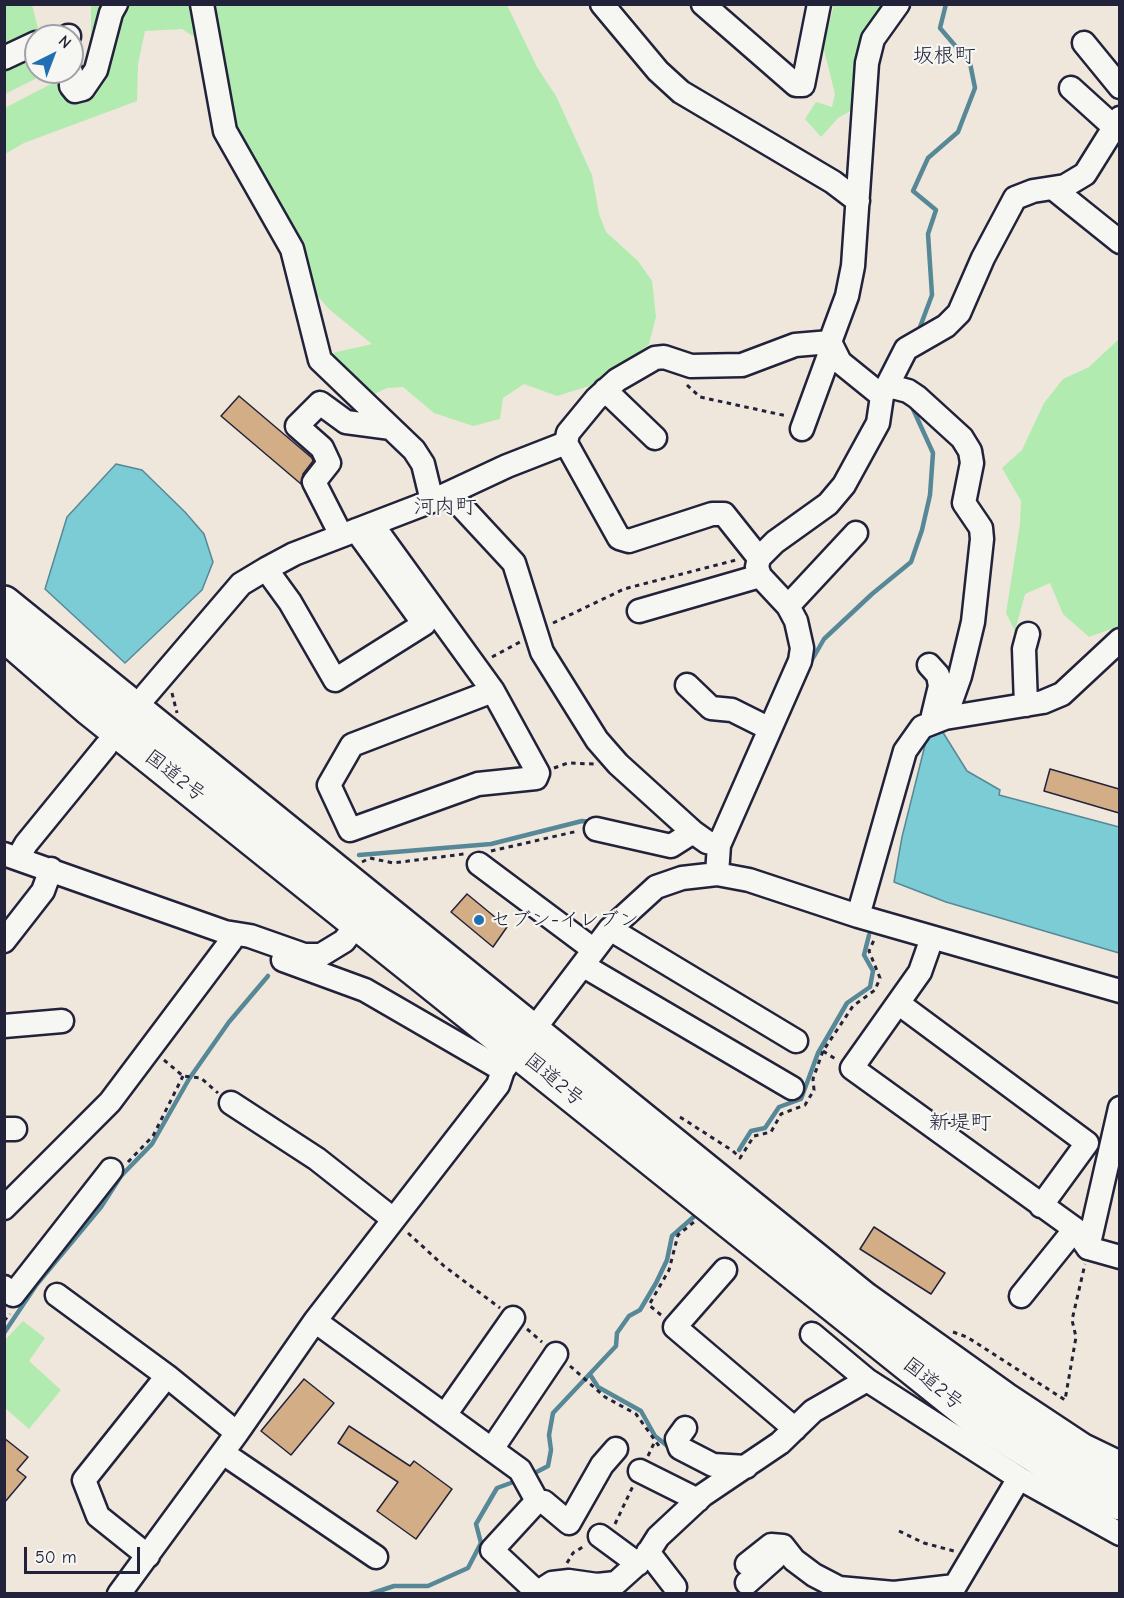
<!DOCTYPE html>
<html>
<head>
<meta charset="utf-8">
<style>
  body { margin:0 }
  #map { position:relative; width:1124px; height:1598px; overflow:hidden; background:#efe7dc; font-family:"Comic Neue",sans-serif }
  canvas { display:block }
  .frame { position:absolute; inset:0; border:6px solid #22223b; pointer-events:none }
  .north { position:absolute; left:24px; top:24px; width:60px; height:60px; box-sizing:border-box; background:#f6f6f2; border:2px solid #a1a1a9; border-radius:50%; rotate:42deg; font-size:16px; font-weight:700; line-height:24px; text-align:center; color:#22223b }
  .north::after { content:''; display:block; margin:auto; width:21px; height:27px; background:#1f6fb2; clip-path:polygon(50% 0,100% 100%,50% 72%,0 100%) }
  .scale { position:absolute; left:24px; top:1547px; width:116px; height:27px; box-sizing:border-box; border:3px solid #22223b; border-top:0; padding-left:8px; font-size:18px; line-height:21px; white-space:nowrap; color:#22223b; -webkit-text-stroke:4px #f6f6f2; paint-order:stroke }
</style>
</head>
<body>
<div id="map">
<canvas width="1124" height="1598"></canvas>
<div class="frame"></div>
<div class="north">N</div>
<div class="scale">50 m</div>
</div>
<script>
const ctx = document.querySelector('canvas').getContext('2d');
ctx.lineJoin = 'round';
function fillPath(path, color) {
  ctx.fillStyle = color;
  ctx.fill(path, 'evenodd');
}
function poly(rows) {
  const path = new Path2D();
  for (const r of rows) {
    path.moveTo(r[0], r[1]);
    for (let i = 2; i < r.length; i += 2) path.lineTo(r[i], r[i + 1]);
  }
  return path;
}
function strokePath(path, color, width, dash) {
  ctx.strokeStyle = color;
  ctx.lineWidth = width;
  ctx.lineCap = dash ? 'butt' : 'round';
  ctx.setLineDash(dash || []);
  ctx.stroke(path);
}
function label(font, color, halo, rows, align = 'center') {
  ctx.font = font + ' "Comic Neue","Klee One",sans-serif';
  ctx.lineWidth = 4.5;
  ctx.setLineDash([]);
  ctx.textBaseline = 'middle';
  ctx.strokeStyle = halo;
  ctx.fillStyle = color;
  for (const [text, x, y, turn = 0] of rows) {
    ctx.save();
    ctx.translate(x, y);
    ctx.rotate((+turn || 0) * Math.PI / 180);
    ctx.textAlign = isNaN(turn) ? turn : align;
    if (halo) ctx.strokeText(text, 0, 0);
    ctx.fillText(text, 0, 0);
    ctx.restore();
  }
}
fillPath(poly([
  [5,5,32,5,40,36,36,36,36,72,39,72,35,79,5,94],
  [91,5,507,5,537,67,556,96,592,175,599,214,606,232,638,261,652,281,656,317,649,344,628,362,589,386,557,396,524,384,503,398,500,419,473,426,434,413,403,387,387,388,368,397,328,354,372,344,330,310,313,291,299,236,255,173,199,40,182,29,145,31,138,64,137,101,24,143,5,154,5,108,91,63],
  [834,5,887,5,852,110,838,118,821,137,805,119,816,102,832,107,835,94,823,46],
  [1119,339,1119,626,1089,637,1063,614,1050,583,1025,594,1015,631,1006,613,1020,524,1021,501,1002,468,1022,450,1044,403,1063,379,1089,367],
  [23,1321,45,1338,29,1361,61,1390,29,1429,5,1408,5,1340]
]), '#b1ebb0');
const water = poly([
  [116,464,142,470,185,512,204,534,213,562,202,590,125,663,45,589,67,517,116,464],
  [939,726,967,771,1000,790,999,795,1119,827,1119,953,946,902,894,882,902,837,926,741,921,736,939,726]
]);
fillPath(water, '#7bccd4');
strokePath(water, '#578897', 1.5);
strokePath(poly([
  [917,335,932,295,928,234,936,210,913,191,928,158,958,132,975,88,970,63,940,28,946,4],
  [809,665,824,639,872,594,911,562,922,530,930,495,933,453,913,409],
  [359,855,491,844,582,821,593,822],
  [739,1150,751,1131,765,1128,779,1107,801,1099,818,1053,847,1003,870,987,873,971,864,955,869,935],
  [4,1333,37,1284,101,1207,121,1176,152,1144,189,1079,229,1022,268,976],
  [591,1376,598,1387,641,1411,655,1436,670,1448],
  [529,1476,548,1466,551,1450,549,1435,553,1413,616,1346,617,1333,629,1316,640,1310,656,1283,667,1260,672,1236,698,1213],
  [370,1594,394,1586,428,1586,468,1568,481,1543,476,1524,497,1488,519,1480]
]), '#578897', 4.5);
const building = poly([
  [239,396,312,458,313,461,303,474,301,484,221,416,239,396],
  [1050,769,1119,789,1119,813,1044,791,1050,769],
  [467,894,507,927,493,947,451,912,467,894],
  [874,1227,945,1273,931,1294,860,1249,874,1227],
  [304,1379,334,1403,291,1455,261,1431,304,1379],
  [349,1426,410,1466,414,1461,452,1489,416,1539,377,1511,398,1482,338,1443,349,1426],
  [4,1438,28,1457,17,1470,26,1477,4,1503,4,1438]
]);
fillPath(building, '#d3ad85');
strokePath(building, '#22223b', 1.5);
const minor = poly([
  [202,4,225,131,292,249,320,360,414,450,423,464,432,501],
  [602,4,658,71,681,92,833,182,858,201],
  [703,4,796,85,803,85,819,4],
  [68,36,69,36],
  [1084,43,1120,87],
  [4,58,36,43],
  [71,72,71,86,75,91,83,89,96,70,111,13,116,4],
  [1071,88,1114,127],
  [1054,189,1120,242],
  [889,386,908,391,917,397,962,438,970,451,972,463,964,503,981,528,982,539,973,622,960,676,945,718],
  [605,390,655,438],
  [882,396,840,362,830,342,847,296,853,266,867,63,873,39,898,4],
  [802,429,828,358,833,354],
  [450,494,514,563,542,652,597,740,618,764,693,832,707,842,719,845],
  [372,524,493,691,538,773,536,778,478,784,350,830,329,785,352,745,493,691],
  [341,535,314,482,329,463,322,448,297,426,320,403,346,422,391,428],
  [759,558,724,514,712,514,629,541,619,538,566,443,568,433,596,399,617,380,655,358,664,357,691,366,742,365,795,345,830,342],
  [266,569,290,602,335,680,424,624,356,530],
  [788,606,856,533],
  [639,611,760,576],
  [929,665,938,675,940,686,933,715],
  [687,685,711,708,732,710,770,729],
  [146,695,241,584,266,569,294,554,432,501,507,466,566,443],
  [1026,705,1024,649,1028,634],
  [596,829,671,846,693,832],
  [4,854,225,932,250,936,304,955,321,955,344,941,366,912],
  [18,858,26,844,106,746],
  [479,864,594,950],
  [717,874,719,845,800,661,802,648,796,621,788,606,760,576,757,567,759,558,775,542,828,504,844,485,878,423,882,396,906,349,946,326,959,313,983,258,1015,198,1033,191,1065,186,1085,174,1120,118],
  [858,916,905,751,922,727,945,718,1043,702,1062,694,1120,640],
  [610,929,796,1041],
  [932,938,920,972,852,1068,1075,1229,1088,1248,1120,1257],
  [4,941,43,891,51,869],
  [283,960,365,990,503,1070],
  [584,966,792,1088],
  [898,1003,1087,1143,1041,1206],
  [4,1026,62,1021],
  [231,1103,317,1159,393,1219],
  [4,1129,15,1129],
  [4,1208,110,1102,231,941,225,932],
  [1088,1248,1120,1108],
  [725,1270,675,1327,795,1429],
  [4,1287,13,1295,111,1170],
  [57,1295,167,1376,237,1433],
  [1021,1296,1075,1229],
  [315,1321,520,1470,537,1501,492,1550,537,1592],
  [812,1334,867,1380],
  [445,1415,513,1318],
  [685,1428,677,1439,680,1448,713,1465,746,1467],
  [492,1449,556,1354],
  [223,1453,376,1557],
  [640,1471,698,1500],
  [537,1501,544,1502,569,1523,602,1465,616,1449],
  [600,1536,638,1564],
  [648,1552,675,1587],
  [148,1556,98,1516,84,1480,167,1376],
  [747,1564,771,1545,783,1546,794,1560,814,1575,839,1588,894,1593,955,1586,1019,1478],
  [747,1583,775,1558],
  [119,1594,237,1433,315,1321,498,1085,503,1070,610,929,656,887,682,878,717,874,749,880,858,916,1120,991],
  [535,1594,552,1583,569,1581,597,1585,616,1583,646,1556,658,1537,703,1495,780,1443,813,1411,867,1380,1019,1478,1120,1534]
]);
const highway = poly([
  [4,603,864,1299,1004,1399,1081,1450,1120,1469],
  [4,634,89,708,975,1418,1082,1485,1120,1503]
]);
strokePath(minor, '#22223b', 27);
strokePath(highway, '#22223b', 38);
strokePath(poly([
  [687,385,700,397,787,416],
  [553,623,624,589,736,560],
  [492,657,520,642],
  [172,693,177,713],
  [554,768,568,763,594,764],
  [491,851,578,831],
  [362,862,370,858,393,863,464,854],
  [823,1051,837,1060],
  [164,1060,183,1076,201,1078,218,1093],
  [680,1117,733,1151,740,1158,754,1136,771,1132,781,1114,805,1105,814,1090,813,1079,823,1051,853,1006,875,990,880,978,869,951,874,940],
  [128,1162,153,1136,183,1076],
  [408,1233,444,1266,500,1308],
  [661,1315,649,1305,669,1270,678,1235,694,1222],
  [4,1321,10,1314],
  [527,1329,542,1342],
  [953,1332,967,1337,1065,1400,1076,1337,1072,1320,1085,1264],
  [570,1366,605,1397,636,1414,659,1446],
  [648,1456,655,1441],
  [615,1524,633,1486],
  [899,1531,924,1543,954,1551],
  [567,1563,573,1553,586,1545]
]), '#22223b', 3, [4.5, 4.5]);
strokePath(minor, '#f6f6f2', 22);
strokePath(highway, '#f6f6f2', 33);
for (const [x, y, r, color] of [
  [479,920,6,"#1f6fb2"]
]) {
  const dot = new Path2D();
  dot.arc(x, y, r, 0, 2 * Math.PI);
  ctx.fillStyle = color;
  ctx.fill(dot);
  strokePath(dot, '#f6f6f2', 2);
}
label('20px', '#22223b', '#f6f6f2', [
  ["国道2号",175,776,38],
  ["国道2号",554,1080,40],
  ["国道2号",933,1384,39]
]);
label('20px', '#22223b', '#f6f6f2', [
  ["セブン-イレブン",491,920]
], 'left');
label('21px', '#22223b', '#f6f6f2', [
  ["坂根町",944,56],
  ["河内町",445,507],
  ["新堤町",960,1123]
]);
</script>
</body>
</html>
